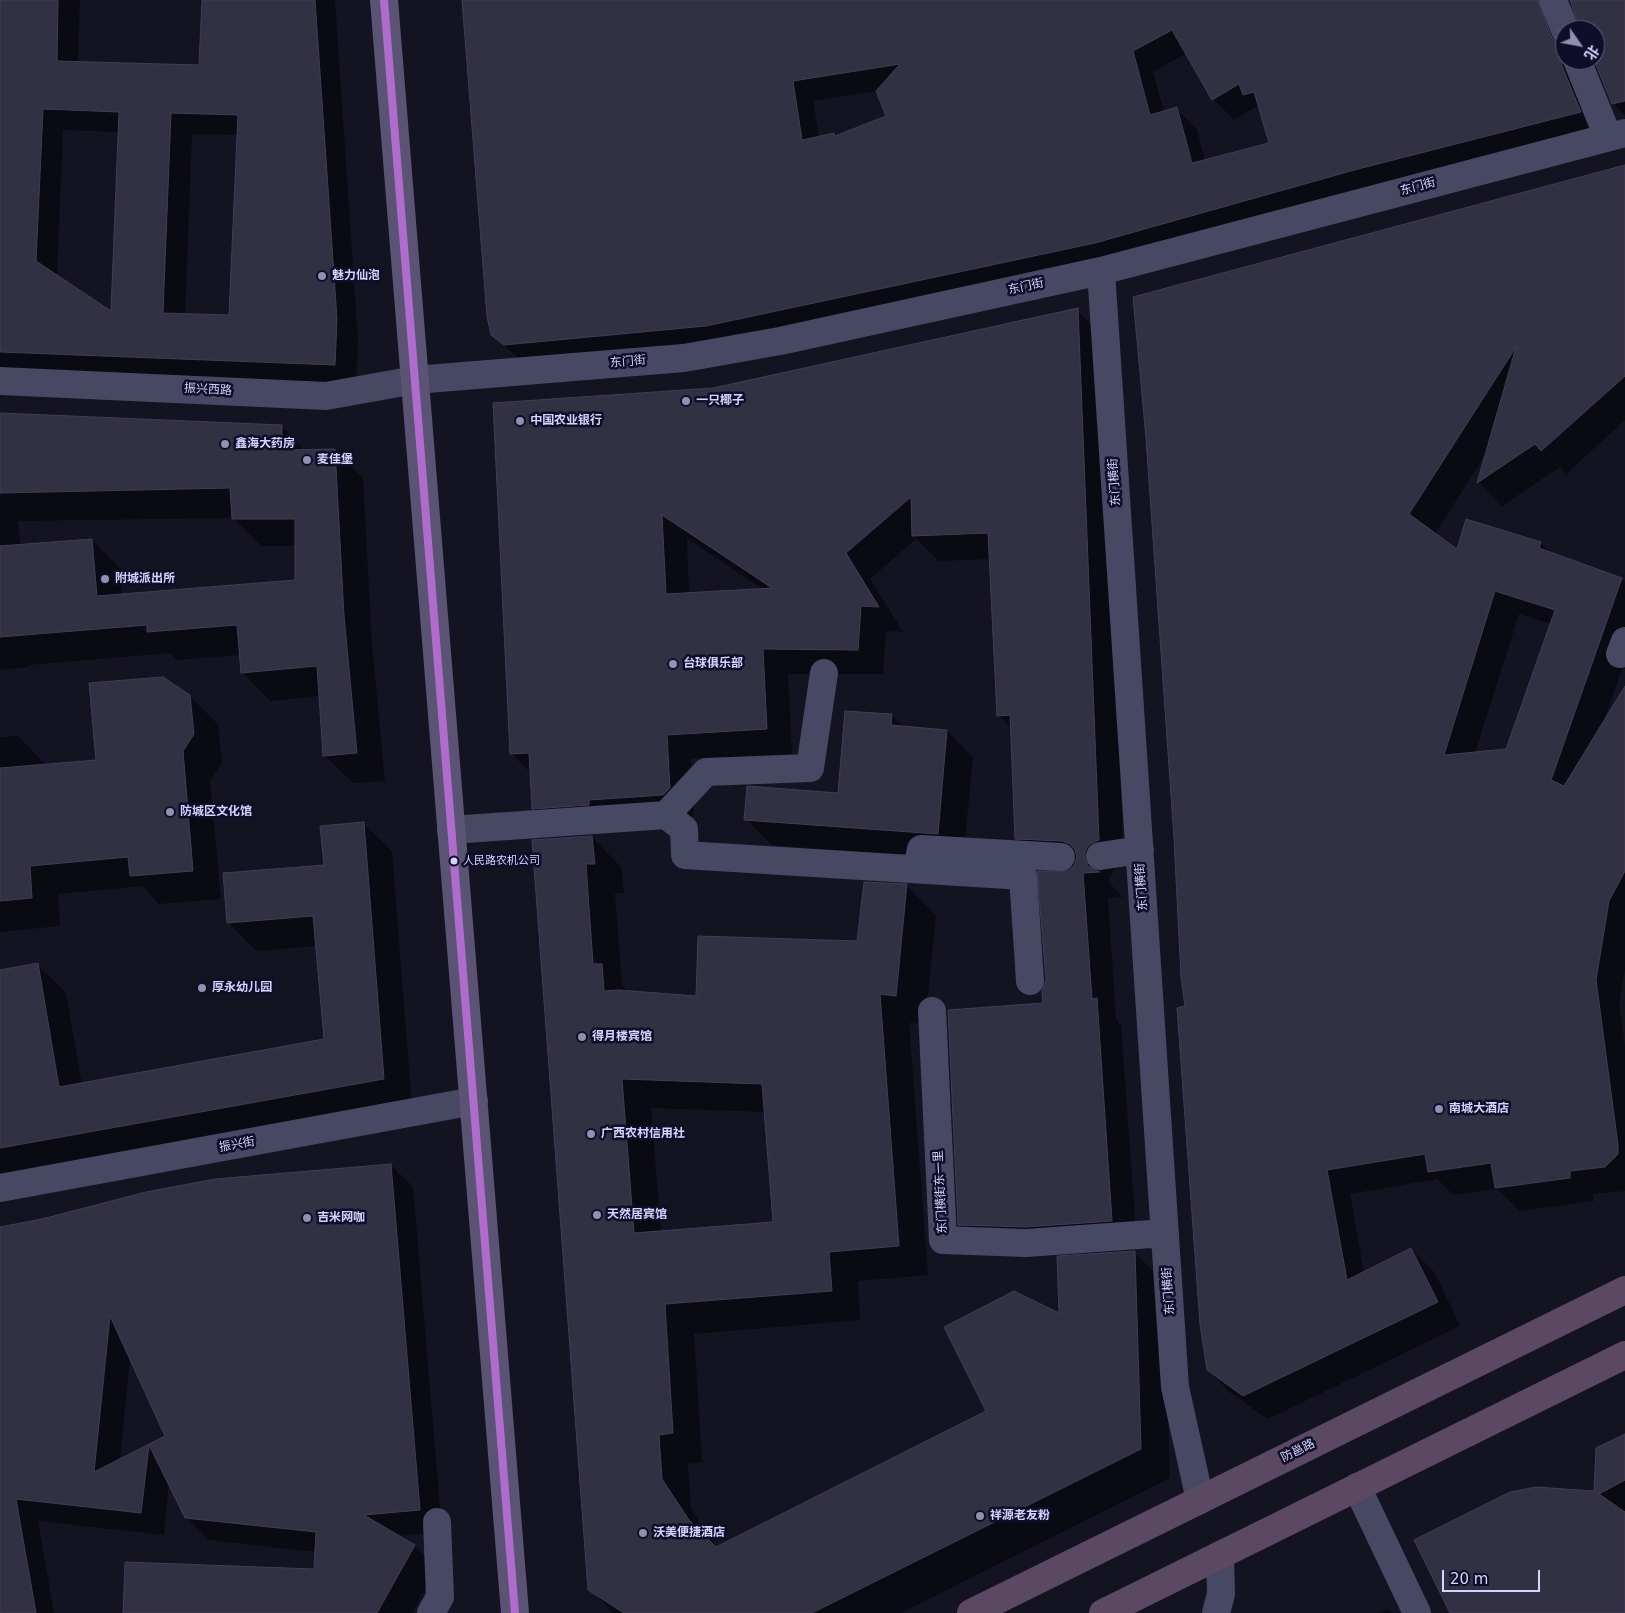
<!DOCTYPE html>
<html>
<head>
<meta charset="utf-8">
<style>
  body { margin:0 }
  #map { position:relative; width:1625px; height:1613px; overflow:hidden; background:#141322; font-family:"DejaVu Sans","Noto Sans SC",sans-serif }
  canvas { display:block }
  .north { position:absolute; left:1555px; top:20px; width:50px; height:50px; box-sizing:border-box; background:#0f0d28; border:1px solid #5f5d7e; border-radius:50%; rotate:123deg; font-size:14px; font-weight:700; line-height:20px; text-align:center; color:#d6d4ff }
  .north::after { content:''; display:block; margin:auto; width:18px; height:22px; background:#9290b2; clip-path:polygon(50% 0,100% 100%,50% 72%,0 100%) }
  .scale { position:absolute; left:1442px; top:1570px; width:98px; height:22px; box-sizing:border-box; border:2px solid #d6d4ff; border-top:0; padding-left:6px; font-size:15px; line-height:18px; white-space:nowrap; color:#d6d4ff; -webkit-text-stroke:4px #0f0d28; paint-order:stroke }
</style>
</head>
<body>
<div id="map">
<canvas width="1625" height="1613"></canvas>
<div class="north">北</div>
<div class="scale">20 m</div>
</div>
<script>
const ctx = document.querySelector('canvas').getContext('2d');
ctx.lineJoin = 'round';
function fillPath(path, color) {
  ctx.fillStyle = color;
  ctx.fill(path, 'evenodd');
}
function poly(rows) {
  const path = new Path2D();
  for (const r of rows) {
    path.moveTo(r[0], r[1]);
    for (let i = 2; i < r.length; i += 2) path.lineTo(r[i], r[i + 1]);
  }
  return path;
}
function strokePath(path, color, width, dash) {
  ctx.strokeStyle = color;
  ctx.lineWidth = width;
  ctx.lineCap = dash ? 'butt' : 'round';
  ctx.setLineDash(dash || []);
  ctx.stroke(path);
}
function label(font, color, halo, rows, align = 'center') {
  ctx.font = font + ' "DejaVu Sans","Noto Sans SC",sans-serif';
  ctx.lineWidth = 5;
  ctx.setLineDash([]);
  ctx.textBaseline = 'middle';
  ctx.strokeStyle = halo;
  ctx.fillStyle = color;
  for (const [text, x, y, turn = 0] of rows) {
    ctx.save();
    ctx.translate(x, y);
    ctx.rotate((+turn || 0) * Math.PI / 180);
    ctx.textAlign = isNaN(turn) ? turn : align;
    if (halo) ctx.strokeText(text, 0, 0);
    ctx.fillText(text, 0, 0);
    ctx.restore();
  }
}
fillPath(poly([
  [0,0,80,0,78,63,201,67,203,0,335,0,358,341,356,386,0,372],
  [63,130,120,132,113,313,57,276],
  [192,134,238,135,231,316,185,315],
  [463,0,1625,0,1625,115,1612,103,1597,65,1593,66,1601,133,1116,263,727,346,526,365,492,334],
  [1572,5,1581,30,1595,30,1595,60,1565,60,1569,6],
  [1187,53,1213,99,1234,120,1256,107,1262,113,1270,144,1205,161,1197,129,1176,109,1164,112,1153,72],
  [878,91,888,116,836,137,819,138,813,101],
  [1625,167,1625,420,1566,474,1560,467,1502,506,1478,482,1485,455,1435,534,1458,551,1540,543,1552,554,1622,579,1625,582,1625,660,1604,721,1625,688,1625,970,1619,1004,1625,1046,1625,1191,1593,1194,1594,1201,1520,1211,1497,1189,1453,1195,1437,1179,1350,1194,1364,1273,1411,1249,1435,1273,1460,1326,1268,1419,1232,1394,1208,1370,1175,838],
  [1519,614,1551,624,1507,750,1475,753],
  [1077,310,1102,335,1124,866,1115,869,1110,876,1109,883,1123,897,1108,898,1116,1020,1121,1025,1137,1246,985,1250,959,1224,1044,1004,1068,872,1076,866,1042,864,1016,838,1012,729,998,715,991,559,939,561,916,539,870,579,903,632,886,631,883,674,788,674,792,754,691,759,694,814,688,820,558,833,533,808,531,773,512,754,713,390],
  [687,538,764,590,689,594],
  [0,415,281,426,305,451,335,450,363,478,372,645,385,781,353,783,324,755,320,696,270,701,242,672,241,655,177,660,170,653,29,665,29,667,0,670],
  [233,518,261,546,297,546,297,581,122,595,120,568,92,540,20,546,18,521],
  [190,696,218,724,222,763,210,780,221,899,159,904,142,886,58,894,60,926,0,932,0,737,18,736,46,765,97,761],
  [892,715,904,727,947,731,973,757,963,860,772,845,746,819,839,794],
  [363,823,392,851,412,1107,0,1181,0,971,38,965,66,993,82,1084,326,1040,317,946,256,951,228,922,325,866],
  [592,837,621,867,624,893,615,893,622,985,628,992,697,997,858,942,865,883,907,886,936,915,925,1024,909,1023,928,1275,858,1281,860,1320,694,1334,702,1462,688,1464,691,1509,717,1548,987,1411,1060,1315,1134,1252,1164,1282,1170,1478,901,1613,613,1613,590,1589,534,841],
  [651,1108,766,1112,774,1224,661,1232],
  [391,1165,413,1187,442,1532,397,1536,415,1546,437,1568,412,1613,125,1613,315,1570,316,1552,209,1540,186,1517,169,1483,164,1535,38,1521,54,1613,0,1613,0,1228],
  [130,1357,167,1437,120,1460],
  [1625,1436,1625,1613,1450,1613,1595,1491],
  [1387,1609,1392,1613,1379,1613]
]), '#0007');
const building = poly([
  [0,0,58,0,57,61,199,65,202,0,315,0,337,319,335,365,0,352,0,0],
  [43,109,119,112,111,311,36,261,43,109],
  [171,113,238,115,229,315,163,313,171,113],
  [462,0,1538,0,1551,36,1556,43,1565,45,1562,58,1562,66,1581,112,1358,169,1095,243,706,326,504,345,491,335,487,317,462,0],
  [1172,30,1212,100,1239,84,1243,95,1254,92,1269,143,1192,163,1177,107,1150,115,1133,51,1172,30],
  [900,64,876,91,886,116,835,136,834,133,802,140,793,81,900,64],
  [1570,0,1625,0,1625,101,1612,104,1594,60,1595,30,1580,30,1570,0],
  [1625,165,1625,376,1541,451,1535,444,1477,483,1516,347,1409,514,1457,549,1466,519,1541,542,1539,548,1622,578,1551,780,1564,786,1625,686,1625,871,1609,901,1596,980,1618,1145,1618,1154,1605,1167,1570,1171,1570,1178,1495,1188,1491,1163,1428,1172,1425,1154,1327,1170,1347,1280,1411,1248,1438,1302,1243,1396,1207,1370,1200,1324,1177,1008,1185,1006,1181,977,1174,838,1146,438,1133,297,1625,165],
  [1495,591,1555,610,1506,749,1444,755,1495,591],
  [1078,308,1099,840,1090,844,1085,851,1085,858,1088,866,1100,872,1083,873,1092,999,1097,998,1112,1221,1026,1227,958,1225,948,1010,1043,1003,1042,991,1046,980,1037,871,1068,871,1074,866,1077,857,1075,850,1070,844,1062,841,1015,839,1010,715,997,716,988,533,912,536,911,497,846,553,879,607,861,606,858,650,763,649,767,729,667,735,670,788,663,795,589,800,589,805,532,809,529,753,510,754,493,403,713,388,1078,308],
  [662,515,730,560,772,588,666,594,662,515],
  [0,413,282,425,282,450,335,449,344,616,357,753,323,756,317,666,241,673,237,625,147,632,147,625,0,637,0,546,92,539,97,596,295,580,295,519,232,519,230,488,0,493,0,413],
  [163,677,190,695,194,734,183,751,193,871,130,876,128,857,30,866,32,898,0,901,0,768,96,760,89,683,163,677],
  [845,711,892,714,891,725,947,730,938,834,744,820,747,786,838,793,845,711],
  [364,822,384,1079,0,1148,0,970,38,963,59,1087,324,1039,313,916,227,923,223,873,324,865,320,826,364,822],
  [592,836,595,864,586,864,593,964,602,964,604,991,619,990,696,996,698,936,857,941,864,882,907,884,896,996,880,994,899,1246,829,1252,832,1291,665,1304,673,1433,659,1435,662,1479,689,1520,716,1547,986,1411,944,1327,1014,1291,1059,1313,1057,1256,1135,1251,1141,1449,812,1613,624,1613,588,1590,532,840,592,836],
  [622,1079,762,1084,773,1222,634,1233,622,1079],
  [391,1164,420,1510,364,1515,415,1545,377,1613,123,1613,125,1562,314,1569,316,1532,185,1518,149,1445,141,1513,16,1499,36,1613,0,1613,0,1227,42,1219,146,1192,215,1179,391,1164],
  [110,1316,165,1436,94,1472,110,1316],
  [1625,1434,1625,1480,1599,1494,1625,1512,1625,1613,1450,1613,1414,1540,1510,1492,1536,1487,1594,1491,1596,1448,1625,1434]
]);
fillPath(building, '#323144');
strokePath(building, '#403d57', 1);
strokePath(poly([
  [1553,0,1565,30],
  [1577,60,1608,137],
  [1101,271,1175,1387,1200,1500],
  [0,381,326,396,415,380,684,358,780,341,1101,271,1625,133],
  [1620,654,1625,641],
  [666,815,684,829,685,855,1023,876,1030,981],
  [451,830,666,815,706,772,810,768,824,673],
  [1100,856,1140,850],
  [917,869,921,849,1061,857],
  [932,1011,943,1240,1026,1243,1165,1233],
  [0,1188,474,1101],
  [1357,1487,1417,1613],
  [431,1613,440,1597,437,1522],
  [1216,1613,1221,1594,1220,1555]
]), '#474863', 28);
strokePath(poly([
  [384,0,515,1613]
]), '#5b5374', 28);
strokePath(poly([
  [971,1613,1625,1290],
  [1103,1613,1625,1355]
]), '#5b4963', 28);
strokePath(poly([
  [384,0,515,1613]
]), '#b06ccc', 8);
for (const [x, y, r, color] of [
  [322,276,5,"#9290b2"],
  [686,401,5,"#9290b2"],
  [520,421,5,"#9290b2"],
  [225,444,5,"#9290b2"],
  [307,460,5,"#9290b2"],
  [105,579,5,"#9290b2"],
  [673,664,5,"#9290b2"],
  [170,812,5,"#9290b2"],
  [454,861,4.5,"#d6d4ff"],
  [202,988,5,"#9290b2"],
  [582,1037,5,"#9290b2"],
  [1439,1109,5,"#9290b2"],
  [591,1134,5,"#9290b2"],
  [597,1215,5,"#9290b2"],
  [307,1218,5,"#9290b2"],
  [980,1516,5,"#9290b2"],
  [643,1533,5,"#9290b2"]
]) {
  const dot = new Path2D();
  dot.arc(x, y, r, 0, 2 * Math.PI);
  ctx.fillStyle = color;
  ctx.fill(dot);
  strokePath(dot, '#0f0d28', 2);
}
label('11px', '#d6d4ff', '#0f0d28', [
  ["人民路农机公司",463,861]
], 'left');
label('12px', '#d6d4ff', '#0f0d28', [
  ["东门街",1418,187,-15],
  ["东门街",1026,287,-12],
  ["东门街",628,362,-5],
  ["振兴西路",208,390,3],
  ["东门横街",1115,482,-94],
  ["东门横街",1142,887,-94],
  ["振兴街",237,1145,-10],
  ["东门横街东一里",941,1192,-93],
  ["东门横街",1169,1291,-94],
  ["防邕路",1298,1451,-26]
]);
label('bold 12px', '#d6d4ff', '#0f0d28', [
  ["魅力仙泡",332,276],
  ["一只椰子",696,401],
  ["中国农业银行",530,421],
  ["鑫海大药房",235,444],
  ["麦佳堡",317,460],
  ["附城派出所",115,579],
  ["台球俱乐部",683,664],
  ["防城区文化馆",180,812],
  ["厚永幼儿园",212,988],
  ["得月楼宾馆",592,1037],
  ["南城大酒店",1449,1109],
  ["广西农村信用社",601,1134],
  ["天然居宾馆",607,1215],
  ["吉米网咖",317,1218],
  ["祥源老友粉",990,1516],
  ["沃美便捷酒店",653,1533]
], 'left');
</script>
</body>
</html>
